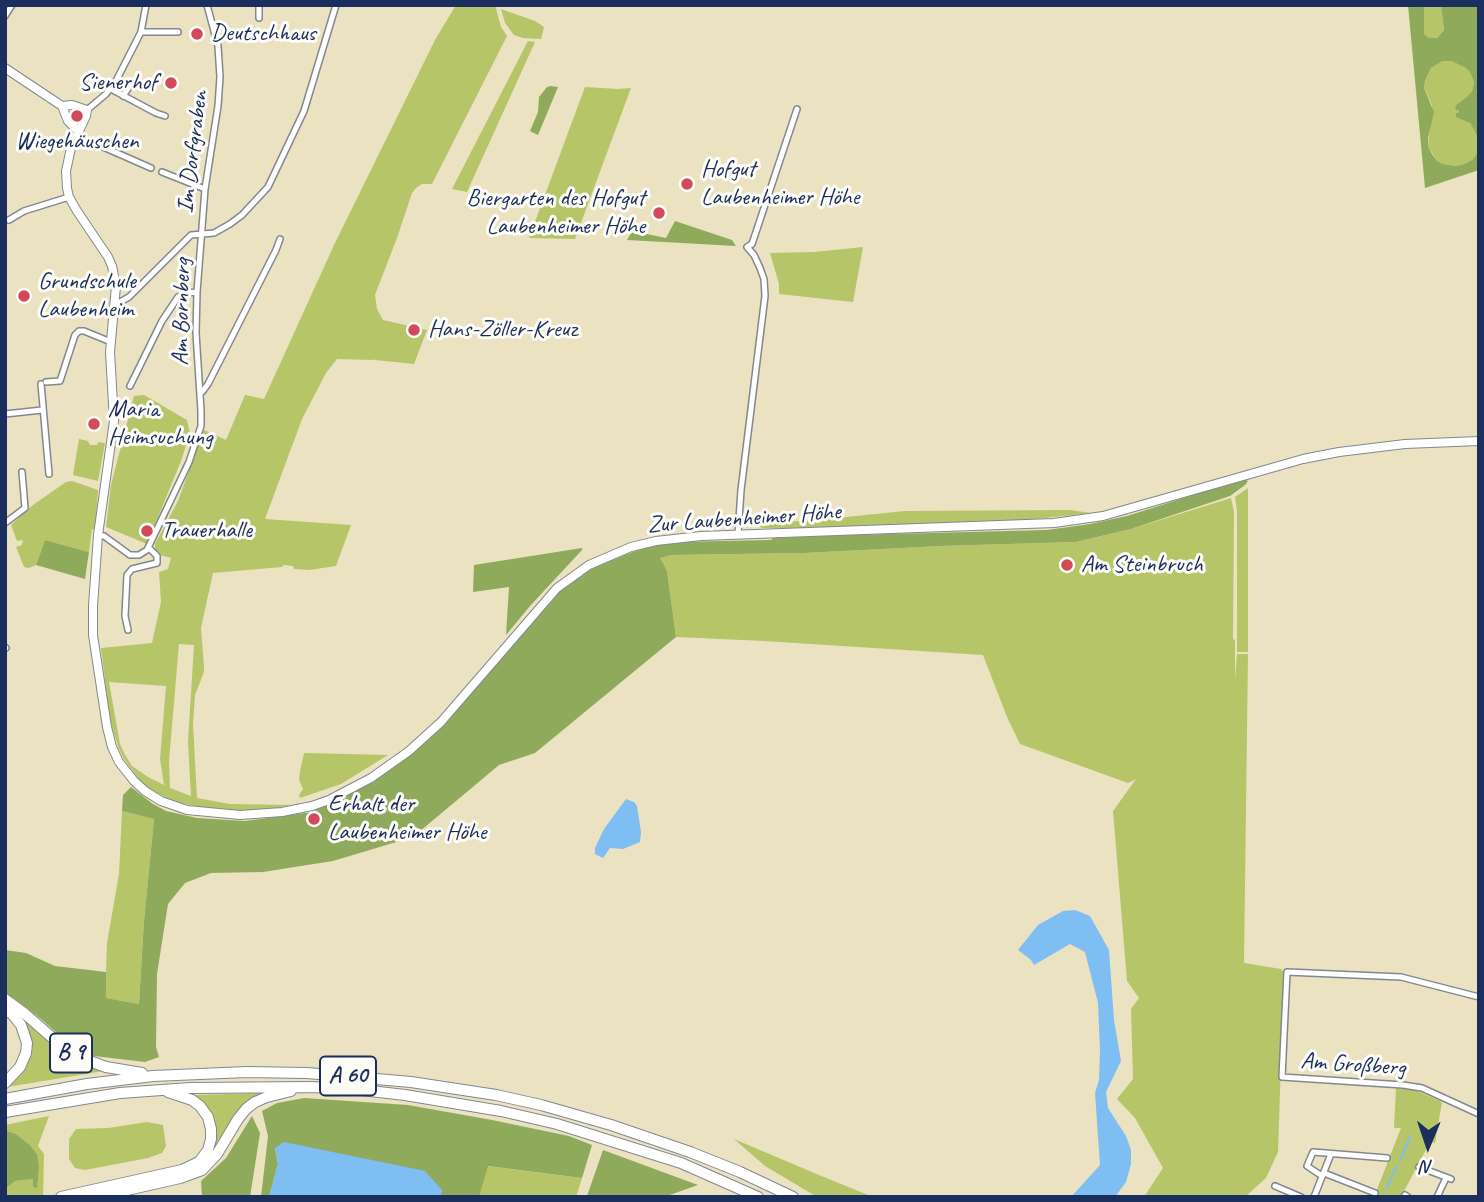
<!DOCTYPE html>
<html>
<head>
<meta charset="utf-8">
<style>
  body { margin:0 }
  #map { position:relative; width:1484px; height:1202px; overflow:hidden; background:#ebe2c1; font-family:Caveat,sans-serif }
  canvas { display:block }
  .frame { position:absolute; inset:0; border:7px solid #1b2f5e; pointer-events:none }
  .north { position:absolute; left:1393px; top:1111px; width:70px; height:70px; -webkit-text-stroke:5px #fdfcf7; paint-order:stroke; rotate:182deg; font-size:19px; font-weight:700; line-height:28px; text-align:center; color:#1b2f5e }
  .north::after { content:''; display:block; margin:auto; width:24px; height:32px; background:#1b2f5e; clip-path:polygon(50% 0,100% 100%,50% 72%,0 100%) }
</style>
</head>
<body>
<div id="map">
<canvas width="1484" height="1202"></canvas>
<div class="frame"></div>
<div class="north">N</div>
</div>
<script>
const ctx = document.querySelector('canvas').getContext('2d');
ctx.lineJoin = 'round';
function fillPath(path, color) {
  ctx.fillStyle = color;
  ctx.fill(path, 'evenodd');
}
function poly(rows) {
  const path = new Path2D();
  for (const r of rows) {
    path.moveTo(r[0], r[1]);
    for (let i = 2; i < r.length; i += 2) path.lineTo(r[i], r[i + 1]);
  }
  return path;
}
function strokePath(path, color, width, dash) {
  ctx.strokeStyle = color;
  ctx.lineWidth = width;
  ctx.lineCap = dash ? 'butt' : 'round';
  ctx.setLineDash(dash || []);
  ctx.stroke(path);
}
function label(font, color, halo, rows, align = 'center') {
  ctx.font = font + ' Caveat,sans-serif';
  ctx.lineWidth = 6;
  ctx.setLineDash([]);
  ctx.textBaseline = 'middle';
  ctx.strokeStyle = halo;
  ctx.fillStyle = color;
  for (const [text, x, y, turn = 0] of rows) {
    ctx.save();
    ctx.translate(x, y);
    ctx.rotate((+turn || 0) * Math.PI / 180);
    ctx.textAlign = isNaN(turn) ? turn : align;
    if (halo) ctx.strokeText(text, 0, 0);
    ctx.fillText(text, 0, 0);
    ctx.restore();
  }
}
fillPath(poly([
  [456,5,495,5,501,27,507,36,432,184,422,184,416,188,412,193,397,238,375,295,377,309,383,320,427,330,414,364,375,360,375,358,374,360,337,359,326,373,302,419,265,519,351,525,336,566,309,570,294,569,293,566,284,565,282,567,213,573,201,628,204,667,204,672,195,695,193,724,197,798,230,804,292,805,260,811,235,812,208,809,173,801,148,788,138,778,124,759,119,749,110,720,101,648,152,643,161,602,159,572,168,569,171,558,160,555,155,550,155,544,178,501,204,430,226,440,245,395,264,399,334,245,435,40],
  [179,644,194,645,188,742,191,796,170,788,169,761],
  [109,682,166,686,160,759,164,785,148,777,132,766,125,755,120,744],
  [1424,5,1441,5,1444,30,1437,38,1429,38,1424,34],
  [501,9,535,21,544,27,541,39,523,38,514,35,505,23],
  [528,41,535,42,467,192,452,189],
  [1443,61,1451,61,1466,68,1470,71,1474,84,1472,91,1459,109,1459,113,1470,123,1474,130,1478,139,1478,148,1476,155,1472,160,1464,164,1456,166,1443,164,1437,161,1428,146,1432,105,1424,88,1425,81,1431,68],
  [585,87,618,89,631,88,575,239,529,238],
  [863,247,853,302,779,294,779,284,770,253,814,252],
  [144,395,187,420,190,433,181,461,147,544,106,527,111,485,134,396],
  [79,439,88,441,90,445,97,445,98,442,105,443,98,481,73,475],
  [72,481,98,490,95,529,92,529,89,552,45,540,36,565,29,568,24,567,16,547,22,545,23,540,17,541,11,525,33,505,66,482],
  [1248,488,1248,652,1237,652,1237,511,1235,497],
  [1231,498,1234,512,1233,639,1235,640,1235,680,1237,654,1248,654,1244,963,1281,969,1284,973,1278,1152,1266,1178,1245,1197,1144,1197,1163,1168,1135,1118,1117,1099,1133,1079,1131,1009,1139,998,1127,981,1113,811,1136,779,1128,783,1020,744,1007,717,983,655,764,641,676,637,667,571,659,558,671,555,804,553,942,546,1076,542,1131,529],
  [1070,510,1091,513,1017,521,835,528,763,528,751,524,816,520,905,511],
  [304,753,388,755,341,784,300,798,299,795,303,789,299,780,300,771],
  [122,811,154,819,144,921,139,1004,105,998,107,943,119,874],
  [15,1010,104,1071,7,1087,29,1055],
  [1396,1088,1415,1090,1442,1102,1435,1143,1430,1142,1401,1197,1374,1197,1401,1128,1394,1128],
  [267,1093,256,1098,216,1151,188,1171,215,1137,191,1095],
  [49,1116,38,1146,44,1154,43,1197,5,1197,5,1189,15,1181,33,1179,37,1154,30,1145,16,1134,5,1130,5,1125],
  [147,1122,163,1125,166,1146,162,1153,148,1158,85,1170,75,1168,69,1159,69,1139,76,1129,108,1128],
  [734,1139,819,1175,873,1197,817,1197,765,1166],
  [487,1166,582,1178,576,1197,479,1197]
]), '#b6c568');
fillPath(poly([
  [1408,5,1424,5,1424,34,1429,38,1437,38,1444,30,1441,5,1479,5,1479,170,1425,188],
  [1443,61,1451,61,1466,68,1470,72,1474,83,1472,91,1467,97,1455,106,1456,110,1459,110,1459,113,1456,113,1456,117,1470,123,1474,130,1478,139,1478,148,1476,155,1472,160,1464,164,1456,166,1443,164,1437,161,1432,154,1428,146,1428,138,1434,112,1424,88,1425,81,1431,68],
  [550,86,558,87,538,135,530,131,538,112,539,97,547,87],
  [675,221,732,240,736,246,627,240,632,231,666,238],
  [1244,479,1248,481,1245,485,1230,496,1131,529,1076,542,942,546,804,553,671,555,660,558,667,571,676,637,535,753,499,765,413,837,333,861,263,872,211,873,185,883,168,904,157,974,156,1047,159,1057,145,1062,94,1056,66,1041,41,1019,15,999,5,994,5,950,26,953,55,966,106,972,106,998,139,1004,144,921,154,819,122,811,123,795,131,787,153,804,166,811,197,818,245,821,313,812,317,809,375,780,407,758,438,729,492,670,540,611,564,586,585,572,602,564,645,547,670,542,771,540,773,538,852,535,1047,530,1090,524,1127,516],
  [45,540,89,552,85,579,36,565],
  [582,548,582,550,530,606,506,635,509,587,473,592,474,565],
  [304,1098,408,1105,492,1120,569,1136,592,1145,582,1178,488,1166,479,1197,440,1197,442,1190,275,1148,278,1164,269,1197,261,1197,268,1136,262,1111,277,1103],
  [252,1116,260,1133,250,1197,202,1197,201,1181,226,1158],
  [5,1130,16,1134,30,1145,37,1154,39,1166,37,1188,33,1187,33,1179,15,1181,5,1189],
  [603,1150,698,1185,664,1197,589,1197,587,1196]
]), '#90aa5c');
fillPath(poly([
  [626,799,634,802,637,806,641,832,640,842,623,849,610,848,603,858,595,854,595,848,604,829],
  [1075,910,1090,916,1109,950,1114,1020,1121,1061,1106,1092,1108,1108,1126,1136,1131,1150,1131,1164,1126,1182,1115,1197,1071,1197,1100,1165,1095,1093,1099,1080,1100,1051,1098,1003,1085,952,1070,944,1034,965,1031,960,1018,950,1038,925,1063,911],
  [284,1142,425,1171,442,1190,440,1197,269,1197,278,1164,275,1148]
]), '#7ebef3');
strokePath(poly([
  [1400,1160,1410,1137],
  [1386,1189,1397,1166]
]), '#7ebef3', 2);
const street = poly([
  [259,5,259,18],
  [5,16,12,5],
  [141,32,178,32],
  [111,89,156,113,165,116],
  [123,96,129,87,135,83,147,86],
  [87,110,106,94,116,81,141,32,146,5],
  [76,135,151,168],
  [162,172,205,189],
  [9,220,24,211,69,197],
  [116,303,120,302,129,297,191,235,214,233,230,224,242,215,268,187,304,111,336,5],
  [46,382,60,381,75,335,79,331,84,331,111,342],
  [41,384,49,474],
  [130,386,162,321,178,297,186,293,197,292],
  [200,393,202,392,208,384,276,250,280,239],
  [5,414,42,410],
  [5,523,25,508,22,472],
  [738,534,741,490,765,296,764,279,760,268,754,255,747,247,752,244,797,109],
  [98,535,104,536,130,555,139,555,147,550,189,462,201,426,201,411,196,333,197,292,205,189,218,106,220,77,218,46,207,5],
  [128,630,125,616,127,575,132,569,157,563,157,556,149,548],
  [5,647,6,648],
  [1479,997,1401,977,1287,972,1282,1077,1403,1085,1422,1088,1479,1114],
  [1419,1167,1451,1179],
  [1324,1173,1375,1193],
  [1322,1176,1307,1166,1313,1152,1387,1158],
  [1275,1186,1301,1197],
  [1405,1195,1408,1197],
  [1314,1197,1331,1154],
  [1437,1197,1446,1178]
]);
const secondary = poly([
  [5,68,62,106,68,121,78,131],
  [62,106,72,105,87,110,86,116,71,148,66,171,67,188,69,197,77,211,108,257,112,266,116,286,110,352,114,421,98,535,93,606,93,635,107,727,112,747,119,762,134,781,145,791,161,801,187,810,240,815,282,812,312,806,329,800,371,778,409,751,441,722,557,588,589,565,631,547,656,541,701,536,1054,523,1103,516,1303,459,1339,452,1405,444,1479,441]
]);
const highway = poly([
  [5,999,24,1013,56,1041,76,1056,106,1067,142,1073],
  [5,1010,12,1014,21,1025,27,1043,26,1053,20,1067,5,1083],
  [5,1099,87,1084,153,1076,247,1072,307,1073,411,1082,496,1095,541,1105,611,1125,690,1152,740,1172,793,1197],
  [5,1112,120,1093,190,1088,310,1087,353,1089,405,1095,501,1111,557,1124,681,1163,758,1197],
  [61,1197,182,1170,199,1162,208,1150,211,1139,211,1129,208,1117,200,1106,192,1100,168,1092],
  [96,1197,180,1178,202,1170,217,1154,238,1119,246,1109,255,1102,267,1097,291,1091]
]);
strokePath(street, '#838890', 8);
strokePath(secondary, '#838890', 10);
strokePath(highway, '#838890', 12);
strokePath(street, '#fff', 5);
strokePath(secondary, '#fff', 8);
strokePath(highway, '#fff', 10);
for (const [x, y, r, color] of [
  [197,34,7,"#d1495b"],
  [171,83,7,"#d1495b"],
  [77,116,7,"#d1495b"],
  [687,184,7,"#d1495b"],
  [659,213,7,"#d1495b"],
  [24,296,7,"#d1495b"],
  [414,330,7,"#d1495b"],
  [94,424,7,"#d1495b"],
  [147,531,7,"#d1495b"],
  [1067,565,7,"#d1495b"],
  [314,819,7,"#d1495b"]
]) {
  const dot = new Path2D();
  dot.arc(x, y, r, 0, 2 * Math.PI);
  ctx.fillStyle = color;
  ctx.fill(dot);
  strokePath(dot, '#fdfcf7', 2.5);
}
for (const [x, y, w] of [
  [71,1053,42],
  [348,1076,56]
]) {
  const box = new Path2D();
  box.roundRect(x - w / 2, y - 19.5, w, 39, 5);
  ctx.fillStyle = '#fdfcf7';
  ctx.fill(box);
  strokePath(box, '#1b2f5e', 2);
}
label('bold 23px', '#1b2f5e', null, [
  ["B 9",71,1053],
  ["A 60",348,1076]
]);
label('24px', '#1b2f5e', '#fdfcf7', [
  ["Deutschhaus",211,34],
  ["Sienerhof",157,83,"right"],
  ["Wiegehäuschen",77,142,"center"],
  ["Hofgut",701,170],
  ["Laubenheimer Höhe",701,198],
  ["Biergarten des Hofgut",645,199,"right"],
  ["Laubenheimer Höhe",645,227,"right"],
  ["Grundschule",38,282],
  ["Laubenheim",38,310],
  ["Hans-Zöller-Kreuz",428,330],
  ["Maria",108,410],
  ["Heimsuchung",108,438],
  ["Trauerhalle",161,531],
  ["Am Steinbruch",1081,565],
  ["Erhalt der",328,805],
  ["Laubenheimer Höhe",328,833]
], 'left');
label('24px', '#1b2f5e', '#fdfcf7', [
  ["Im Dorfgraben",193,152,-83],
  ["Am Bornberg",182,312,-89],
  ["Zur Laubenheimer Höhe",744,519,-4],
  ["Am Großberg",1353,1065,4]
]);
</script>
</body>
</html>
